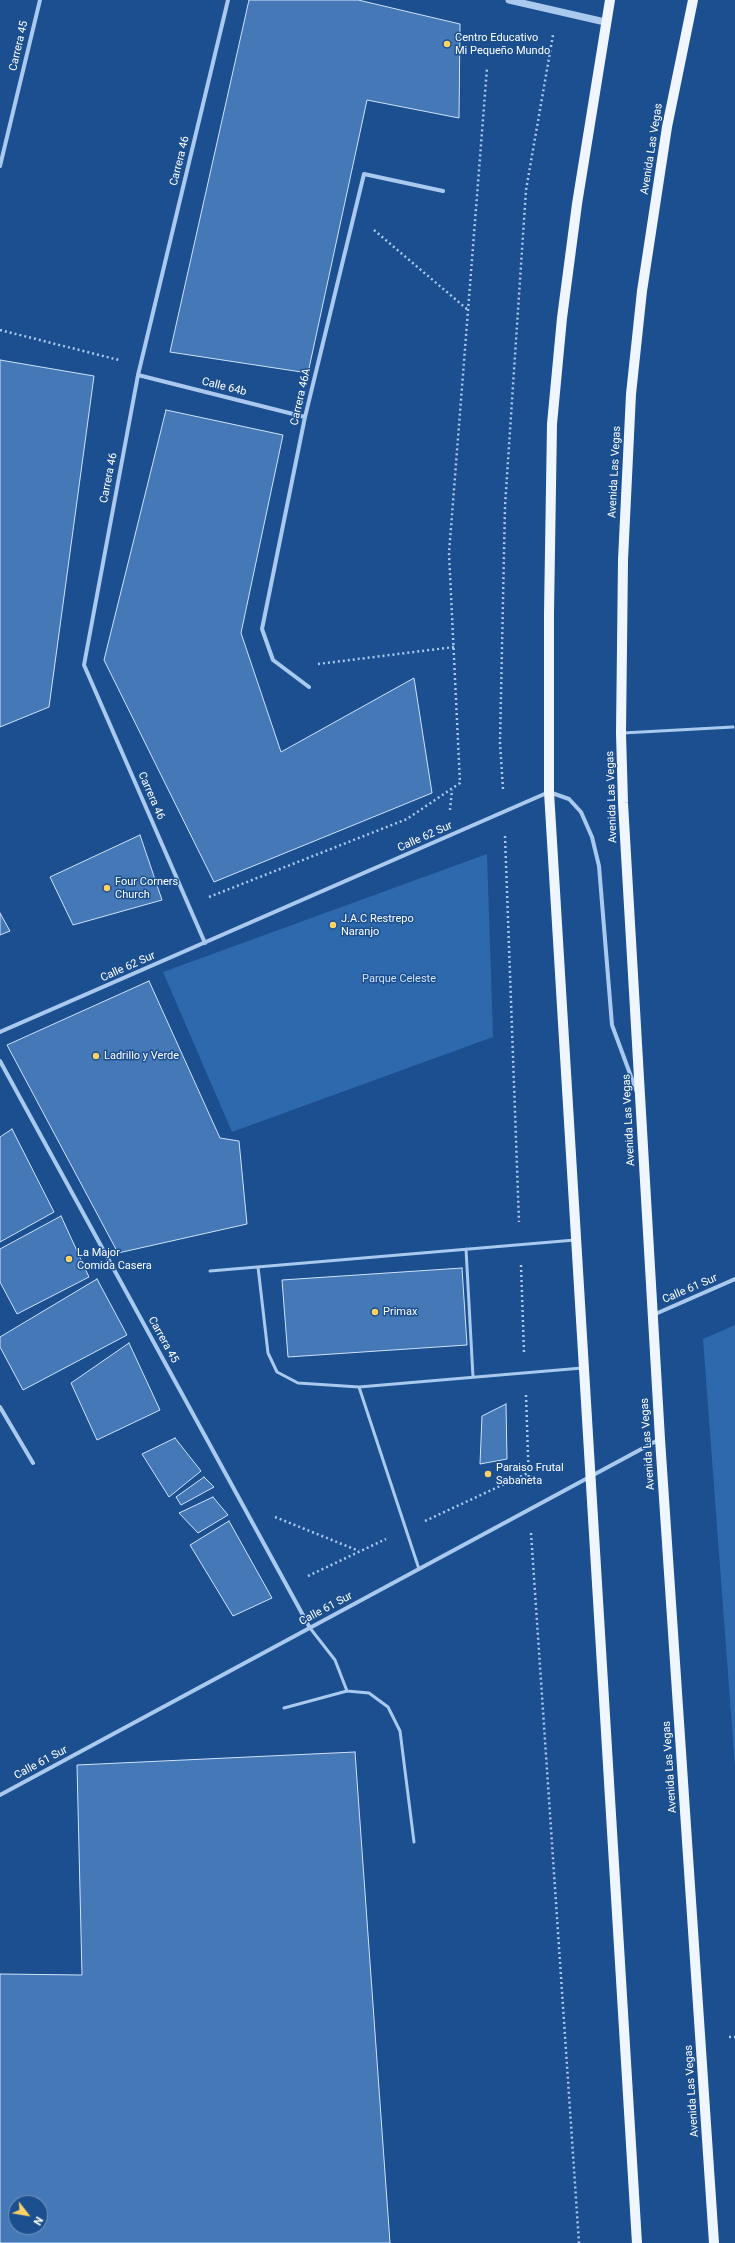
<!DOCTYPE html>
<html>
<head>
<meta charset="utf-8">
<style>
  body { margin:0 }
  #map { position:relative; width:735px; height:2243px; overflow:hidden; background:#1b4f8f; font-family:Roboto,sans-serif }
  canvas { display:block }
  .north { position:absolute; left:8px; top:2195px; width:40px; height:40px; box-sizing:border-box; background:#1b4f8f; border:1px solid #7695bc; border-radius:50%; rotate:121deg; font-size:11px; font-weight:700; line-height:16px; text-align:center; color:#fff }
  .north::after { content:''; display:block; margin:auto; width:14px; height:18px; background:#ffd166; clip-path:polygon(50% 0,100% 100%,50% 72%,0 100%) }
</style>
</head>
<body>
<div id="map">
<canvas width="735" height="2243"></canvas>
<div class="north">N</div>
</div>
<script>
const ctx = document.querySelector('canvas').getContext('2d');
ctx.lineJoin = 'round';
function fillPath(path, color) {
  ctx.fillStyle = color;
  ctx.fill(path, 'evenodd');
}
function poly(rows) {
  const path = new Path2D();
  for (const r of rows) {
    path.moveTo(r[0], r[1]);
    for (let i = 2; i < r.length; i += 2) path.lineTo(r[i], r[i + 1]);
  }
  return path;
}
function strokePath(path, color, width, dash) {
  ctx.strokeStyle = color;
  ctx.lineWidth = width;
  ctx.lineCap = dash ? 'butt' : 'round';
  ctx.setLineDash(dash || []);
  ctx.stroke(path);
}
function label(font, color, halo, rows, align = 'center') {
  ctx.font = font + ' Roboto,sans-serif';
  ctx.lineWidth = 3;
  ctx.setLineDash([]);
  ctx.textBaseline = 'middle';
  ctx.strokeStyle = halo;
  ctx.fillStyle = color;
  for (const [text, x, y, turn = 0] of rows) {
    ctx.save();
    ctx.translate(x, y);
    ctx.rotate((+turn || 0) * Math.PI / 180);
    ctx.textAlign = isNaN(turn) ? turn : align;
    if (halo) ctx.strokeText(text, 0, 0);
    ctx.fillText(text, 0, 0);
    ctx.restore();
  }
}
fillPath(poly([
  [487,854,493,1037,232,1132,163,972],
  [735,1325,735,1767,703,1339]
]), '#2e69ad');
const building = poly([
  [249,0,358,0,460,24,459,118,367,100,308,373,170,352,249,0],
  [0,360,94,376,49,707,0,727,0,360],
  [166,410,283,435,241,633,281,752,414,678,432,793,214,882,104,660,166,410],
  [140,835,162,900,73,925,50,877,140,835],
  [0,913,10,931,0,935,0,913],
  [149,981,220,1138,239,1141,247,1224,118,1253,7,1045,149,981],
  [12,1129,54,1212,0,1242,0,1137,12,1129],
  [61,1216,89,1277,17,1314,0,1282,0,1249,61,1216],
  [462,1268,467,1345,288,1357,282,1280,462,1268],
  [97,1279,127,1335,23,1390,0,1347,0,1337,97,1279],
  [129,1343,160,1410,97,1440,71,1383,129,1343],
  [506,1404,507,1459,480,1464,482,1416,506,1404],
  [175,1438,201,1471,169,1497,142,1454,175,1438],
  [204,1477,214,1487,181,1505,176,1497,204,1477],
  [213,1497,228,1515,198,1533,179,1513,213,1497],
  [229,1521,272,1598,233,1616,190,1545,229,1521],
  [355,1752,390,2243,0,2243,0,1974,82,1975,77,1765,355,1752],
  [16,2203,40,2203,40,2227,16,2227,16,2203]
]);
fillPath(building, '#4478b7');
strokePath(building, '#cfe3fa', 1);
strokePath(poly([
  [374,230,468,310],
  [0,330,119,360],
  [318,664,454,647],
  [503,789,500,743,505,506,526,190,553,35],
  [450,810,452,790],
  [505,836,519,1222],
  [209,897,407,819,460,783,449,553,487,68],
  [521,1265,524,1352],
  [526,1395,529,1484],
  [275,1517,359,1551],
  [425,1521,528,1473],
  [531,1533,579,2243],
  [308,1576,386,1539],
  [729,2037,735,2037]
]), '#a9c9ee', 2.5, [2, 3]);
strokePath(poly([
  [623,733,733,727],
  [466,1249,473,1377],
  [258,1267,268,1353,277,1372,298,1383,359,1387,582,1368],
  [210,1271,575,1240],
  [359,1387,419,1569],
  [310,1628,335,1660,347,1691],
  [284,1708,347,1691,369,1693,388,1707,400,1731,414,1842]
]), '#a9c9ee', 3);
strokePath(poly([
  [0,166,40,0],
  [138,375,305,417],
  [309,687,273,660,262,629,305,417,364,174,443,191],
  [205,943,84,665,138,375,228,0],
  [0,1032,549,792,569,799,581,812,592,837,599,866,612,1025,636,1090],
  [0,1061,310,1628],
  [653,1315,735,1279],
  [0,1407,33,1463],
  [0,1795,660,1439]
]), '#a9c9ee', 4);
strokePath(poly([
  [509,0,605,22]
]), '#a9c9ee', 7);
strokePath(poly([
  [610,0,577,204,562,318,552,424,549,613,549,792,637,2243],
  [693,0,667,127,642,291,631,394,623,560,621,733,623,803,660,1439,714,2243]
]), '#f0f6ff', 10);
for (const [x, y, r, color] of [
  [447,44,4,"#ffd166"],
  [107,888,4,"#ffd166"],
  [333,925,4,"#ffd166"],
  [96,1056,4,"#ffd166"],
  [69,1259,4,"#ffd166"],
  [375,1312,4,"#ffd166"],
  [488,1474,4,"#ffd166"]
]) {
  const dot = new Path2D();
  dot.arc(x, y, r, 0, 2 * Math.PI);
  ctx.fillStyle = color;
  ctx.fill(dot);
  strokePath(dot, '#1b4f8f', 1.5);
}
label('11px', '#fff', '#1b4f8f', [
  ["Centro Educativo",455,38],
  ["Mi Pequeño Mundo",455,51],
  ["Four Corners",115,882],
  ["Church",115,895],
  ["J.A.C Restrepo",341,919],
  ["Naranjo",341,932],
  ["Ladrillo y Verde",104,1056],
  ["La Major",77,1253],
  ["Comida Casera",77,1266],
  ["Primax",383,1312],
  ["Paraiso Frutal",496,1468],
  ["Sabaneta",496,1481]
], 'left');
label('11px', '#fff', '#1b4f8f', [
  ["Carrera 45",19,46,-77],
  ["Avenida Las Vegas",652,149,-81],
  ["Carrera 46",180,161,-76],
  ["Calle 64b",224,387,14],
  ["Carrera 46A",301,397,-77],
  ["Avenida Las Vegas",615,472,-87],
  ["Carrera 46",109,478,-79],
  ["Carrera 46",151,796,66],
  ["Avenida Las Vegas",612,797,-92],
  ["Calle 62 Sur",425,837,-24],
  ["Calle 62 Sur",128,967,-24],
  ["Avenida Las Vegas",629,1120,-93],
  ["Calle 61 Sur",690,1289,-23],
  ["Carrera 45",163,1340,61],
  ["Avenida Las Vegas",648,1444,-94],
  ["Calle 61 Sur",326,1609,-28],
  ["Calle 61 Sur",41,1763,-28],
  ["Avenida Las Vegas",670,1767,-94],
  ["Avenida Las Vegas",692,2091,-94]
]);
label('11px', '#cfe3fa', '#1b4f8f', [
  ["Parque Celeste",399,979]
]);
</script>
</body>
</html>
